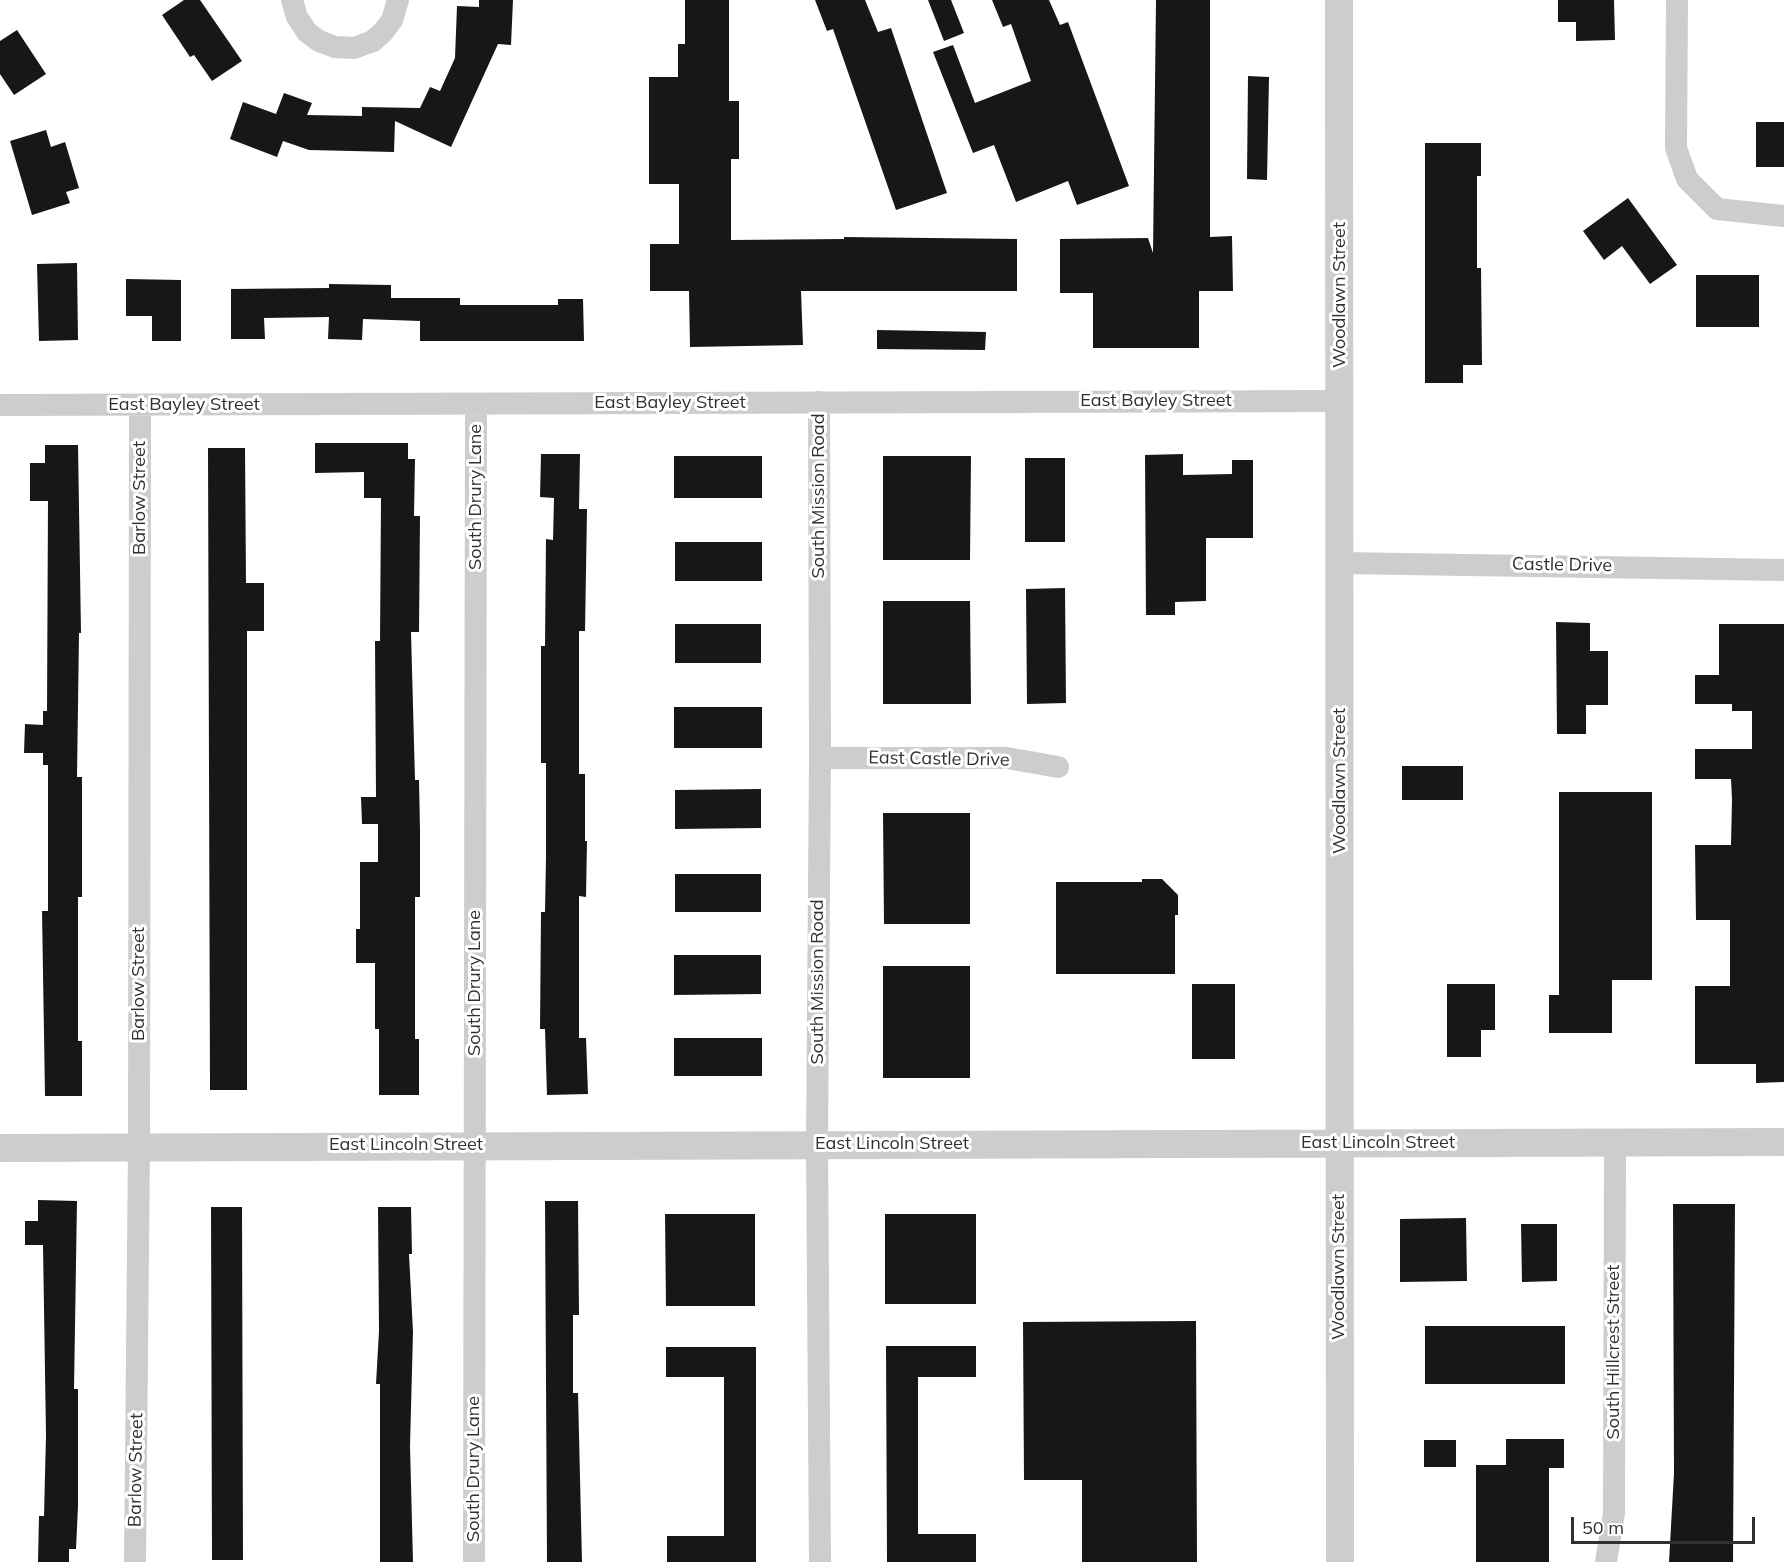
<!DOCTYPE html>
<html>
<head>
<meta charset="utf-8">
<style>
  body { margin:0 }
  #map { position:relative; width:1784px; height:1562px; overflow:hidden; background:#fff; font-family:Mulish,sans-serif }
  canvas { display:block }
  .scale { position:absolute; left:1571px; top:1517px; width:184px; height:27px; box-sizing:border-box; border:3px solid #303030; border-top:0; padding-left:8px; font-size:18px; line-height:21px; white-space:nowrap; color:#303030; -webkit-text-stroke:4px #fff; paint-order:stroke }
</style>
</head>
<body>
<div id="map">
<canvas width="1784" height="1562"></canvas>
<div class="scale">50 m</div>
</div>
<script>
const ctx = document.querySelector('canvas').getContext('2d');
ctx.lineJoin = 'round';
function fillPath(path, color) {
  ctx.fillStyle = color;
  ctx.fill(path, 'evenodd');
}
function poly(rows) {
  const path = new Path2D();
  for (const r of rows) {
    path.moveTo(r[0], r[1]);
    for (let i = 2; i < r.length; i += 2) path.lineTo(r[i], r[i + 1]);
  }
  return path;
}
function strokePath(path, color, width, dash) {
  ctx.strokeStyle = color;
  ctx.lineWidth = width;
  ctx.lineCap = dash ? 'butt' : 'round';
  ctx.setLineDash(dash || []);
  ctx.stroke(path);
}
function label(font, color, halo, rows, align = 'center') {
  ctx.font = font + ' Mulish,sans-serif';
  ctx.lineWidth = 6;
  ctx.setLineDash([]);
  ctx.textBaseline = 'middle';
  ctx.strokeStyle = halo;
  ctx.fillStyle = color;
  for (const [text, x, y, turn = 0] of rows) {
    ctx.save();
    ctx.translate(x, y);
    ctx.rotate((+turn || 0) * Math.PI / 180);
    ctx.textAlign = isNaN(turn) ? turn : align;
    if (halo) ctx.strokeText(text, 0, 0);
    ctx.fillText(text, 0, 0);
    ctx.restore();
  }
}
fillPath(poly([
  [184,0,200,0,242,61,212,81,194,55,190,57,162,15],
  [479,0,513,0,511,45,498,44,451,147,395,121,394,152,309,150,283,141,277,157,230,139,243,102,276,114,284,93,312,103,307,115,362,116,362,107,420,108,430,87,440,91,455,58,457,6,479,7],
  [685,0,729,0,729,101,739,101,739,159,731,159,731,240,844,239,844,237,1017,239,1017,291,801,291,803,345,690,347,689,291,650,291,650,244,679,244,679,184,649,184,649,77,678,77,678,44,685,44],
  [815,0,865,0,878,32,891,28,947,193,896,210,833,29,827,31],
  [928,0,951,0,964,33,944,41],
  [992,0,1049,0,1060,25,1068,22,1129,186,1077,205,1068,181,1016,202,994,145,973,153,933,52,953,45,975,103,1031,81,1011,24,1003,27],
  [1156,0,1210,0,1210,237,1232,236,1233,291,1199,291,1199,348,1093,348,1093,293,1060,293,1060,239,1148,238,1153,253],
  [1558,0,1614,0,1615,40,1576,41,1576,22,1558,22],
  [17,30,46,74,14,95,0,74,0,41],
  [1248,76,1269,77,1267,180,1247,179],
  [1756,122,1784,122,1784,167,1756,167],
  [46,130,51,147,65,142,79,188,66,192,70,203,32,215,10,141],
  [1425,143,1481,143,1481,176,1477,176,1477,268,1481,268,1482,365,1463,365,1463,383,1425,383],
  [1628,198,1677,265,1650,284,1622,246,1604,260,1583,231],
  [77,263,78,340,39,341,37,264],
  [1696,275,1759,275,1759,327,1696,327],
  [126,279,181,280,181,341,152,341,152,316,126,316],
  [329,284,391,285,391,298,460,298,460,305,558,305,558,299,583,299,584,341,420,341,420,321,363,319,362,340,328,339,329,317,264,318,265,339,231,339,231,289,329,288],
  [877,330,986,332,985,350,877,349],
  [315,443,408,443,408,459,415,459,414,516,420,516,419,632,411,632,415,780,419,780,420,830,420,897,415,897,415,1039,419,1039,419,1095,379,1095,379,1029,375,1029,375,963,356,963,356,929,360,929,360,862,378,862,378,824,362,824,361,797,376,797,375,641,380,641,381,498,364,498,364,472,315,473],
  [45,445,78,445,81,633,79,633,77,777,82,777,82,897,78,897,78,1041,82,1041,82,1096,45,1096,42,911,48,911,48,765,43,765,43,753,24,753,25,724,43,725,43,711,47,711,48,501,30,501,30,463,45,463],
  [208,448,245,448,246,583,264,583,264,631,247,631,247,1090,210,1090],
  [541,454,580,454,579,509,587,509,585,631,579,631,579,774,585,774,585,841,587,841,586,897,579,896,579,1038,586,1038,588,1094,547,1095,545,1029,540,1029,541,912,545,912,546,857,546,763,541,763,541,646,545,646,546,539,553,540,554,498,540,497],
  [1183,454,1183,475,1232,474,1232,460,1253,460,1253,538,1206,538,1206,601,1175,602,1175,615,1146,615,1145,455],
  [674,456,762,456,762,498,674,498],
  [883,456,971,456,970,560,883,560],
  [1025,458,1065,458,1065,542,1025,542],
  [675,542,762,542,762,581,675,581],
  [1065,588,1066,703,1027,704,1026,589],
  [883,601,970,601,971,704,883,704],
  [1556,622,1590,623,1590,651,1608,651,1608,705,1586,705,1586,734,1557,734],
  [675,624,761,624,761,663,675,663],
  [1719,624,1784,624,1784,1082,1756,1083,1756,1064,1695,1064,1695,986,1730,986,1730,920,1696,920,1695,845,1731,845,1732,800,1731,779,1695,779,1695,749,1752,749,1752,711,1732,711,1732,704,1695,704,1695,675,1719,675],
  [674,707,762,707,762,748,674,748],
  [1402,766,1463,766,1463,800,1402,800],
  [761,789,761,828,675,829,675,790],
  [1559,792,1652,792,1652,980,1612,980,1612,1033,1549,1033,1549,995,1559,995],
  [883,813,970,813,970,924,884,924],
  [675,874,761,874,761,912,675,912],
  [1142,879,1162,879,1178,895,1178,915,1175,915,1175,974,1056,974,1056,882,1142,882],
  [674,955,761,955,761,994,674,995],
  [883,966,970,966,970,1078,883,1078],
  [1192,984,1235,984,1235,1059,1192,1059],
  [1447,984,1495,984,1495,1030,1481,1030,1481,1057,1447,1057],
  [674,1038,762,1038,762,1076,674,1076],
  [38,1200,77,1201,74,1389,78,1389,78,1506,76,1549,69,1549,69,1562,38,1562,39,1516,44,1516,46,1435,43,1245,25,1245,25,1221,38,1221],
  [545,1201,578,1201,579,1315,573,1315,573,1393,578,1393,582,1562,547,1562],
  [1673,1204,1735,1204,1733,1562,1669,1562,1674,1473],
  [211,1207,242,1207,243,1560,212,1560],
  [378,1207,411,1207,412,1254,409,1254,413,1332,410,1446,413,1562,380,1562,380,1384,376,1384,379,1331],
  [665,1214,755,1214,755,1306,666,1306],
  [885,1214,976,1214,976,1304,885,1304],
  [1466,1218,1467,1281,1400,1282,1400,1219],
  [1521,1224,1557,1224,1557,1281,1522,1282],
  [1196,1321,1197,1562,1082,1562,1082,1480,1024,1480,1023,1322],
  [1425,1326,1565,1326,1565,1384,1425,1384],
  [886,1346,976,1346,976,1377,918,1377,918,1534,976,1534,976,1562,887,1562],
  [666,1347,756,1347,756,1562,667,1562,667,1536,724,1536,724,1377,666,1377],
  [1506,1439,1564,1439,1564,1468,1549,1468,1549,1562,1476,1562,1476,1465,1506,1465],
  [1424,1440,1456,1440,1456,1467,1424,1467]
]), '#171717');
strokePath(poly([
  [292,0,297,17,307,32,319,41,335,47,354,48,373,41,383,32,392,20,398,0],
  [1677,0,1676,148,1687,179,1717,209,1784,216],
  [819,402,820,758,817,1144,820,1562],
  [0,405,1340,401],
  [1340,563,1784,570],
  [820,758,1007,758,1058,767],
  [135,1562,139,1147,140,405],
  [474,1562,476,404],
  [1606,1562,1614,1513,1615,1141]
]), '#cdcdcd', 22);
strokePath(poly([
  [1339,0,1340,1562],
  [0,1148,1784,1142]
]), '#cdcdcd', 28);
label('18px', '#303030', '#fff', [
  ["Woodlawn Street",1340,295,-90],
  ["East Bayley Street",1156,401],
  ["East Bayley Street",670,403],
  ["East Bayley Street",184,405],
  ["South Mission Road",819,496,-90],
  ["South Drury Lane",476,497,-90],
  ["Barlow Street",140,498,-90],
  ["Castle Drive",1562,565,1],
  ["East Castle Drive",939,759,1],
  ["Woodlawn Street",1340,781,-90],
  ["South Mission Road",818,982,-90],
  ["South Drury Lane",475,983,-90],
  ["Barlow Street",139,984,-90],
  ["East Lincoln Street",1378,1143],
  ["East Lincoln Street",892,1144],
  ["East Lincoln Street",406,1145],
  ["Woodlawn Street",1339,1267,-90],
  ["South Hillcrest Street",1614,1352,-90],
  ["South Drury Lane",474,1469,-90],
  ["Barlow Street",136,1470,-89]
]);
</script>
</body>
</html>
